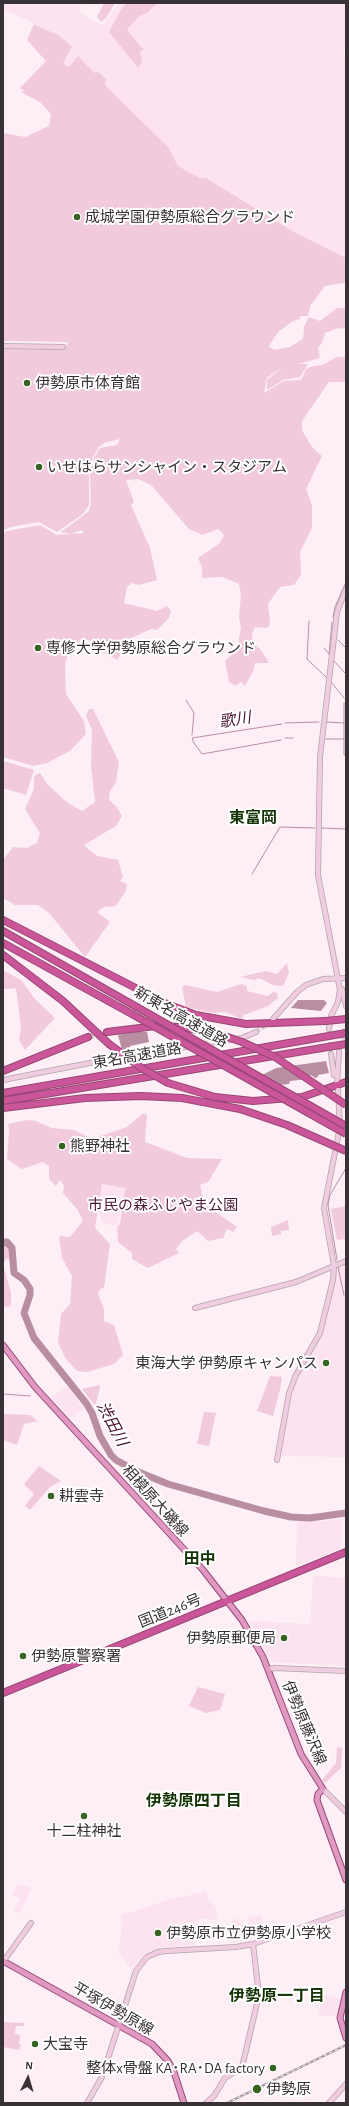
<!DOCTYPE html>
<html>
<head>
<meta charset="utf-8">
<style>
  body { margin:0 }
  #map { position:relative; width:349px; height:2106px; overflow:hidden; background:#fdeff5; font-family:"Alegreya Sans",sans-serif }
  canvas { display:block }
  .frame { position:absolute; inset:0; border:4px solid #383135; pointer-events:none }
  .north { position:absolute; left:8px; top:2058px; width:40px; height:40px; -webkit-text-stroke:3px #fff; paint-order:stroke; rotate:5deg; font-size:11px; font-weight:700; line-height:16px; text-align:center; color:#383135 }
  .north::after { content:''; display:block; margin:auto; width:14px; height:18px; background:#383135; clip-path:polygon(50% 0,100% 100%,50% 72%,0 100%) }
</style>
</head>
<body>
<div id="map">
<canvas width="349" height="2106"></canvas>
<div class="frame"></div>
<div class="north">N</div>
</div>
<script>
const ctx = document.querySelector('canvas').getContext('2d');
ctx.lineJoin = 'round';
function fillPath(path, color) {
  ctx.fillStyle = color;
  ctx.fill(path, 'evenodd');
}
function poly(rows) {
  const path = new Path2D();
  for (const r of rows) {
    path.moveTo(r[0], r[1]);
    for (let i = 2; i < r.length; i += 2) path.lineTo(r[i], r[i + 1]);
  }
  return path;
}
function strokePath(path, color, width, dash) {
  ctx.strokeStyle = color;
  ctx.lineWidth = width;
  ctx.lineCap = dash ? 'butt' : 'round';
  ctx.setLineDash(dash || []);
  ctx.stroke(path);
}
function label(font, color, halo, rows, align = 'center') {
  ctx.font = font + ' "Alegreya Sans","Noto Sans JP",sans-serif';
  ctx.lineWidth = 4;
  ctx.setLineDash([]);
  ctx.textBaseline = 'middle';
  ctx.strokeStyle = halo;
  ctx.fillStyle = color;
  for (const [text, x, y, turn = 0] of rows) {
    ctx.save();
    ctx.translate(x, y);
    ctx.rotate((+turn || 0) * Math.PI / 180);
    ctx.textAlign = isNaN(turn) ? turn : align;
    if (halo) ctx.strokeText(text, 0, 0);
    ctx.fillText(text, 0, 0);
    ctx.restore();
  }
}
fillPath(poly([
  [4,3,82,3,79,12,103,26,119,3,346,3,346,45,344,55,346,65,346,258,294,232,206,178,200,178,178,166,168,147,105,85,106,79,98,71,95,73,78,56,69,67,63,63,72,48,60,36,3,9],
  [102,1184,124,1187,123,1203,117,1226,103,1223,98,1211],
  [346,1262,346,1457,282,1456,280,1453,293,1389,301,1370,316,1347,325,1325,336,1269,337,1266],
  [68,1387,84,1408,70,1418,51,1397],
  [342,1519,340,1549,296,1566,297,1521,327,1521],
  [315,1576,346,1578,346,1666,271,1662,249,1621,310,1624,313,1578],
  [18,1884,32,1888,19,1914,14,1911,20,1899,12,1895],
  [206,1892,209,1901,216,1907,217,1920,198,1918,195,1945,166,1947,153,1950,141,1958,133,1969,131,1969,119,1953,122,1922,120,1919,122,1913,130,1913,171,1899],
  [262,1916,261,1936,233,1943,231,1919,237,1919,240,1924,248,1925,249,1917],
  [321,1994,341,1999,336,2016,319,2016]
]), '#fce3ef');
fillPath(poly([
  [104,3,115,3,106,18,101,22,97,17],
  [127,3,163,3,155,5,148,12,138,17,127,30,140,46,144,49,140,52,142,62,138,68,109,32,122,8],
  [34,24,60,36,72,47,63,63,69,67,78,56,95,73,98,71,106,79,105,85,168,147,178,166,200,178,206,178,294,232,346,258,346,278,344,283,325,286,310,306,308,316,300,316,300,319,293,321,278,332,269,346,274,350,290,347,303,339,304,327,309,317,320,321,337,308,346,308,346,329,338,328,325,333,322,343,318,348,320,358,298,364,308,364,300,377,283,380,267,390,267,380,283,367,267,378,264,393,284,381,301,380,306,369,313,366,322,365,337,357,346,357,346,382,329,382,302,421,302,430,312,447,322,456,306,489,312,505,312,528,300,552,301,575,294,585,280,587,268,604,270,624,267,628,255,627,252,634,253,644,261,650,269,663,255,663,254,669,245,686,241,682,235,686,229,682,225,661,237,650,241,628,239,617,241,595,239,584,223,577,202,578,202,567,198,558,220,543,224,535,218,529,202,535,189,529,151,485,138,479,126,480,134,502,131,505,150,548,157,580,139,585,132,583,127,587,124,603,157,611,167,606,171,611,169,618,157,630,151,629,132,638,117,660,100,650,92,641,81,639,69,652,65,664,66,694,84,721,86,734,70,751,47,763,34,766,3,757,3,534,7,531,40,525,57,535,84,533,82,530,71,534,61,532,88,512,91,504,90,475,94,458,100,448,117,445,120,439,104,443,99,447,93,457,89,471,89,505,83,514,57,532,39,522,11,527,3,530,3,349,65,349,68,342,3,341,3,133,25,137,49,126,51,114,41,103,21,92,24,91,20,88,46,61,27,40],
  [89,709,93,709,119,762,116,782,110,791,109,800,116,806,122,816,116,826,84,845,97,856,118,860,123,877,120,881,127,884,125,892,116,906,104,907,97,912,110,922,85,957,49,913,38,905,15,905,3,898,3,860,13,847,27,848,37,843,40,833,25,809,34,789,34,776,40,773,47,784,68,803,82,811,95,802,91,766,92,730,86,716],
  [3,761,34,770,26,795,3,788],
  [287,963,289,973,283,986,273,985,259,978,254,980,240,977,266,971,277,974],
  [3,970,21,980,35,999,55,1018,25,1050,19,1040,21,1027,16,988,5,989,3,987],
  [241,984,247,986,247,991,268,996,273,992,277,993,278,998,268,1006,244,1015,242,1019,225,1012,212,1013,186,1007,182,987,185,985,217,992],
  [143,1113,147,1115,145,1142,187,1158,222,1159,208,1182,200,1185,202,1194,207,1206,237,1227,233,1232,227,1229,223,1238,208,1241,197,1231,182,1241,176,1249,179,1253,148,1268,132,1259,132,1253,118,1242,117,1227,120,1224,125,1188,102,1184,95,1228,110,1244,104,1288,100,1289,98,1294,104,1309,104,1321,114,1325,123,1355,114,1364,87,1372,77,1371,66,1359,58,1343,61,1314,70,1304,72,1276,62,1258,59,1236,70,1237,83,1221,77,1209,63,1193,64,1186,60,1180,56,1186,49,1179,49,1166,43,1162,22,1169,7,1159,9,1129,8,1124,27,1120,36,1121,51,1128,74,1130,92,1139,127,1127],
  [346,1206,346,1239,337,1240,331,1209],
  [288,1220,289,1230,281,1231,281,1234,272,1236,271,1227],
  [3,1238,7,1239,12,1243,16,1255,10,1260,6,1259,3,1264,11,1293,11,1306,3,1307],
  [270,1376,282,1377,280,1390,273,1416,257,1411],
  [100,1385,100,1388,95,1406,82,1389],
  [204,1412,216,1413,209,1446,197,1444],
  [3,1414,30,1415,38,1421,24,1424,17,1445,3,1440],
  [39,1466,61,1481,50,1487,30,1510,25,1506,34,1494,24,1484],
  [198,1687,225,1694,220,1710,206,1713,189,1706],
  [337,1747,342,1748,341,1768,325,1783,322,1780,336,1763],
  [3,2022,24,2023,24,2026,16,2026,15,2034,20,2035,19,2044,21,2045,19,2050,3,2047]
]), '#f2cadd');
fillPath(poly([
  [298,1000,324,1000,327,1003,321,1011,291,1008],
  [136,1032,147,1032,149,1042,130,1046,130,1049,122,1050,118,1035],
  [326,1061,329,1073,318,1075,318,1077,315,1078,311,1075,308,1079,290,1081,289,1084,280,1085,262,1075,276,1068]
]), '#b98ea3');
strokePath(poly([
  [333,617,335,607,346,582],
  [309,621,307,659,326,677],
  [338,640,346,648],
  [324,648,329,654],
  [329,654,332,622],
  [334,661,346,674],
  [332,683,344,698],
  [186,700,194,713,192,735],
  [327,722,344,723,344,755,346,755],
  [285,723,319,722],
  [344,723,344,703],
  [285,738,293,738],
  [326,739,344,739],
  [281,740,202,754,194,743,192,738,282,724],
  [322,828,346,829],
  [252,874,280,827,315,828],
  [337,1260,328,1205,330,1195,346,1168],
  [338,1267,344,1295],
  [3,1394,30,1396]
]), '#b98ea3', 1);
strokePath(poly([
  [3,1243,7,1242,12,1248,14,1273,24,1280,30,1289,30,1295,24,1313,34,1338,86,1403,92,1413,100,1436,111,1455,116,1460,136,1471,168,1484,264,1511,291,1517,310,1518,346,1513]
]), '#b98ea3', 7);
strokePath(poly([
  [329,1029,331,1054],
  [256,1032,269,1023],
  [339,1052,346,1026]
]), '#d6c9cf', 4.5, [4.5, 2]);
strokePath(poly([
  [88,1037,107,1032]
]), '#d6c9cf', 6, [6, 3]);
const secondary = poly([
  [3,346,63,347],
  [342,989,346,1006],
  [273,1019,297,992,306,985,323,979,346,978],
  [329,1029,331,1016,338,1002,340,990,318,875,320,757,337,612,346,589],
  [331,1054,334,1075],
  [3,1080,110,1059,242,1038,256,1032],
  [337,1083,339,1052],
  [195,1308,296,1282,346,1261],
  [277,1460,289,1393,296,1375,320,1333,333,1280,334,1266,324,1208,340,1127,338,1090],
  [269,1669,275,1668,346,1671],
  [323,1789,346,1812],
  [3,1962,31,1923],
  [87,2103,102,2077,136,1971,147,1957,158,1952,166,1951,236,1947,253,1944,346,1912],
  [206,2103,214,2096,225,2078,241,2068,243,2063,259,1995,253,1944],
  [329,2103,346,2084]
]);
const primary = poly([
  [3,1345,35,1387,203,1570,242,1620,263,1657,301,1754,323,1789,318,1794,317,1800,346,1880],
  [3,1961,152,2044,168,2061,174,2072,184,2103],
  [346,1992,340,2018,346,2038]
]);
const highway = poly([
  [3,920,167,1004,196,1015,246,1024,326,1021],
  [3,931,149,1014],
  [3,943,132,1014],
  [3,955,63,1001,109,1044],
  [107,1032,156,1026,181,1027,219,1034],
  [3,1071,88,1037],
  [168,1083,215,1097,253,1101,302,1097,346,1082],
  [3,1093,346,1033],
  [3,1101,346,1044],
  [3,1108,85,1098,141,1096,182,1098,240,1109],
  [3,1693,346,1552]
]);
strokePath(secondary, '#b4a4ab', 6);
strokePath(primary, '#984876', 7);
strokePath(highway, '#984876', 8);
strokePath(secondary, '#efcce0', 4.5);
strokePath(primary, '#e099c2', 5);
strokePath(highway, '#cb5599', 6);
const rail = poly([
  [227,2103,346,2045]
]);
strokePath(rail, '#a4999e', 2.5);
strokePath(rail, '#fff', 1, [3]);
const highwayBridge = poly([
  [132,1014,346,1134],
  [149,1014,346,1126],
  [326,1021,346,1019],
  [219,1034,242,1042,275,1057,346,1105],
  [109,1044,143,1069,168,1083],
  [240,1109,287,1125,346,1151]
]);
strokePath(highwayBridge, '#984876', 8, []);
strokePath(highwayBridge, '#cb5599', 6);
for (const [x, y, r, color] of [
  [77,217,4,"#376423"],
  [27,383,4,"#376423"],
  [39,467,4,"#376423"],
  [38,648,4,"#376423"],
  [62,1146,4,"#376423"],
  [326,1363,4,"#376423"],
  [51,1496,4,"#376423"],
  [284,1638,4,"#376423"],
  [23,1656,4,"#376423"],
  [84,1816,4,"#376423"],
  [158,1933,4,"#376423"],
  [35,2044,4,"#376423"],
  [273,2068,4,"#376423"],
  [257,2089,5,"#376423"]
]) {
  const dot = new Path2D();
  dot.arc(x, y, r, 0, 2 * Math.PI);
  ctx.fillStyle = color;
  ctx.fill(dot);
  strokePath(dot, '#fff', 1.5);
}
label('15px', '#383135', '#fff', [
  ["成城学園伊勢原総合グラウンド",85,217],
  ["伊勢原市体育館",35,383],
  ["いせはらサンシャイン・スタジアム",47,467],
  ["専修大学伊勢原総合グラウンド",46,648],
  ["熊野神社",70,1146],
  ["東海大学 伊勢原キャンパス",318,1363,"right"],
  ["耕雲寺",59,1496],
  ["伊勢原郵便局",276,1638,"right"],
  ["伊勢原警察署",31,1656],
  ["十二柱神社",84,1831,"center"],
  ["伊勢原市立伊勢原小学校",166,1933],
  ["大宝寺",43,2044],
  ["整体x骨盤 KA･RA･DA factory",265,2068,"right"],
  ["伊勢原",266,2089]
], 'left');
label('15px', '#383135', '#fff', [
  ["新東名高速道路",181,1017,30],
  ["東名高速道路",137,1056,-10],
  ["相模原大磯線",155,1501,48],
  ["国道246号",170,1611,-22],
  ["伊勢原藤沢線",304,1723,67],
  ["平塚伊勢原線",113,2009,30]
]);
label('15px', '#4d1837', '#fff', [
  ["市民の森ふじやま公園",163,1205]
]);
label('italic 16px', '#491433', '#fff', [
  ["歌川",235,720,-9],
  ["渋田川",112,1424,62]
]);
label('bold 16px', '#153406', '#fff', [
  ["東富岡",253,818],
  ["田中",200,1559],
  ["伊勢原四丁目",194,1801],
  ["伊勢原一丁目",277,1996]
]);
</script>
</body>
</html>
